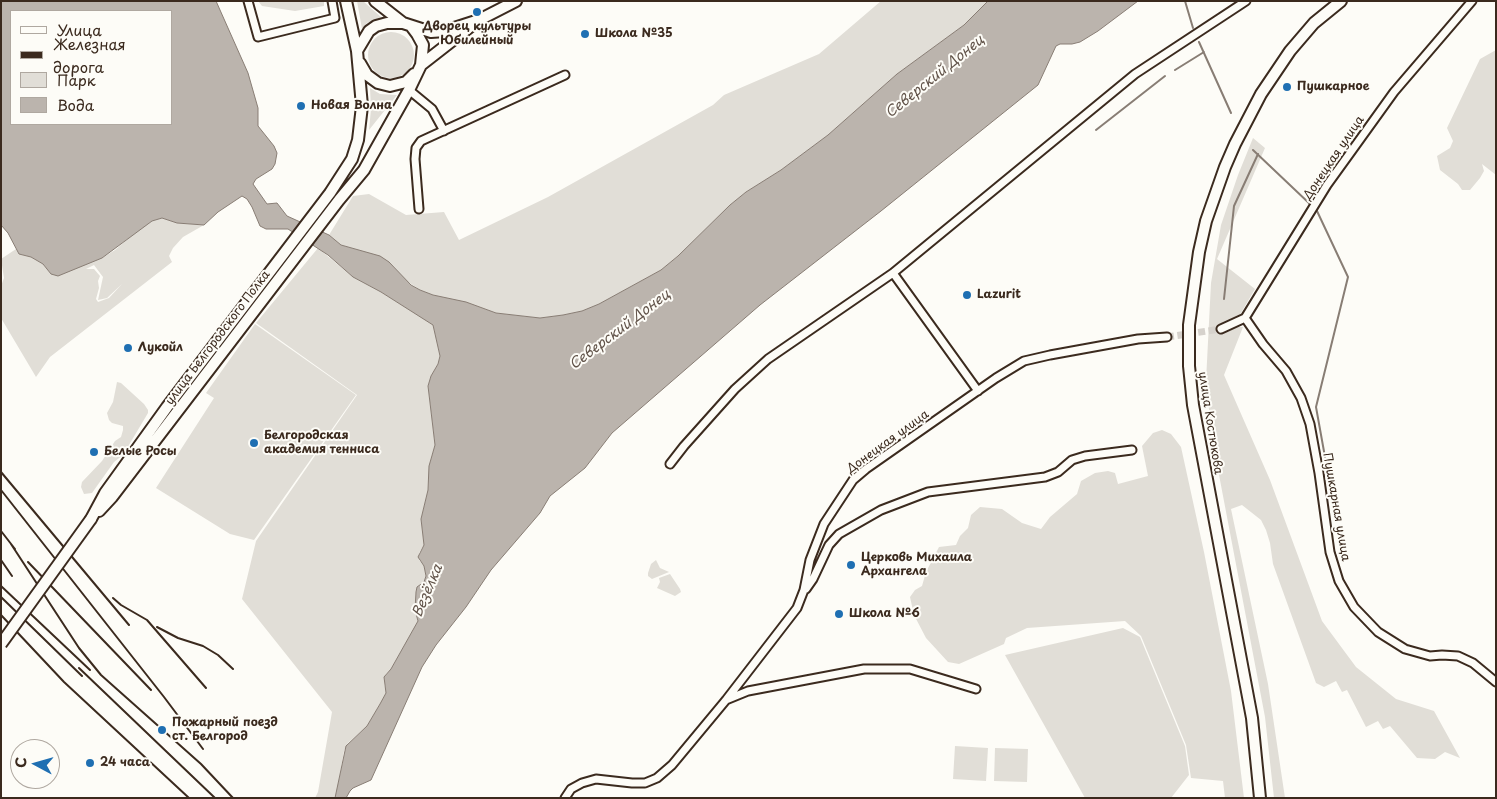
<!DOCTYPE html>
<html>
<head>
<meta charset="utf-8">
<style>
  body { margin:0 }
  #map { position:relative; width:1497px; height:799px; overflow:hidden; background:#fdfcf7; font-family:"Playpen Sans",sans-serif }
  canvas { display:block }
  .frame { position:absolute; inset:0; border:2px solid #3b2a1e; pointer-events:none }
  .legend { position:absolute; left:10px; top:10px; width:162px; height:115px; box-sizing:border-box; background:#fdfcf7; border:1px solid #afa8a0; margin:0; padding:6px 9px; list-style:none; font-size:15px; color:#3b2a1e }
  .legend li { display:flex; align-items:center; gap:10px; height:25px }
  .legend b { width:25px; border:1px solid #afa8a0 }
  .north { position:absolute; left:10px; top:739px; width:50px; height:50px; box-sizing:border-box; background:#fdfcf7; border:1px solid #afa8a0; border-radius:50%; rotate:276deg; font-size:14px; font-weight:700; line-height:20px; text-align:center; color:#3b2a1e }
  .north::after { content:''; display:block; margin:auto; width:18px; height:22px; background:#1f6fb2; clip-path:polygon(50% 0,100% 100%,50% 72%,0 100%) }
</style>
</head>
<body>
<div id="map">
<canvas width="1497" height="799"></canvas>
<div class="frame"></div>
<ul class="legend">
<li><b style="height:6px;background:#fdfcf7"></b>Улица</li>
<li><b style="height:6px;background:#3b2a1e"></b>Железная дорога</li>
<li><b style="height:14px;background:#e1ded7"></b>Парк</li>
<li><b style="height:14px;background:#bbb4ad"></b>Вода</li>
</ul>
<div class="north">С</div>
</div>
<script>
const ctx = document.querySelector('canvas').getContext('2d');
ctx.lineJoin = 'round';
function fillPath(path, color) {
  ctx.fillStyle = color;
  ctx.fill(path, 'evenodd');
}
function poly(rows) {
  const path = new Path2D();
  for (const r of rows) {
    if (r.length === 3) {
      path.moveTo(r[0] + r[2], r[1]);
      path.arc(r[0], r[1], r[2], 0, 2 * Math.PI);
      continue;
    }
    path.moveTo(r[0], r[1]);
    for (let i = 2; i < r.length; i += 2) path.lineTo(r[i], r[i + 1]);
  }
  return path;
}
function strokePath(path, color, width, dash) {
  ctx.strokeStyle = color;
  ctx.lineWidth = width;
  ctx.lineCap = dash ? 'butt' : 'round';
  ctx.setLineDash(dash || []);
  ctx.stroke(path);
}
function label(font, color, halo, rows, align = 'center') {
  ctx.font = font + ' "Playpen Sans",sans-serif';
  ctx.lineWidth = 4;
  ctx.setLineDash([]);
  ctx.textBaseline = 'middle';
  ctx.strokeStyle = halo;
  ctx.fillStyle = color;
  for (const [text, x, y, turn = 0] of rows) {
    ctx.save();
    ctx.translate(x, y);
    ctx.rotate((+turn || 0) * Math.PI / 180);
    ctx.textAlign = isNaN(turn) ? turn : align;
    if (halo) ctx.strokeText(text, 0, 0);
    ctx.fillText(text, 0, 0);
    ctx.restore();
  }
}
fillPath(poly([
  [258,1,324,1,324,6,295,11,262,6],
  [357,1,363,1,381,17,367,23,362,29],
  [881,1,988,1,964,25,897,74,828,135,781,170,746,192,730,205,678,256,661,270,599,304,582,311,563,315,540,318,496,313,473,305,433,295,420,290,404,279,393,266,361,251,341,245,329,235,353,196,369,194,406,215,444,212,459,240,548,197,713,105,724,95,819,54],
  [391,55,23],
  [1496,50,1496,175,1482,164,1484,171,1480,178,1470,190,1462,190,1458,184,1440,170,1437,156,1450,148,1453,141,1447,128,1480,59],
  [370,88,380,94,397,95,369,130,371,109],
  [1253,138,1265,148,1217,259,1255,289,1238,318,1218,325,1219,332,1238,327,1243,327,1224,375,1270,480,1322,621,1356,667,1396,699,1434,711,1460,758,1445,752,1435,759,1417,758,1390,726,1383,729,1378,721,1366,727,1347,690,1342,692,1336,681,1324,687,1316,683,1273,564,1270,543,1266,530,1261,520,1242,505,1231,509,1268,684,1285,798,1274,798,1265,717,1212,438,1206,381,1211,283,1221,225,1238,175],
  [162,218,177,223,204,225,183,237,173,248,169,256,172,262,50,357,36,377,1,318,1,286,4,278,1,259,16,249,19,254,31,257,43,264,51,274,102,258,115,250,138,230,152,221],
  [94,265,103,277,98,300,107,298,122,284,109,298,98,302,96,299,99,288,98,281,100,276,94,269,86,269],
  [318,248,353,277,381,292,433,324,440,356,438,364,431,376,428,386,435,445,431,458,428,490,421,519,424,545,419,553,419,560,424,566,426,576,424,582,417,587,416,592,415,610,418,622,391,669,386,674,384,681,386,693,380,704,367,726,348,743,344,751,338,785,335,798,315,798,318,792,332,712,242,599,256,541,357,395,256,323],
  [255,324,356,395,254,540,230,534,156,488,214,398,206,393],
  [117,382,121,383,144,404,148,410,148,413,123,455,114,462,92,493,84,494,81,487,82,482,102,461,115,441,121,437,123,430,123,426,112,423,109,420,107,413,113,402],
  [1162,430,1171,434,1181,447,1204,552,1231,691,1244,798,1225,798,1223,781,1191,778,1186,745,1141,636,1125,621,1027,628,1006,638,1004,644,959,664,948,662,926,638,914,615,910,597,915,590,922,586,926,572,939,547,956,545,960,536,968,528,971,515,980,507,1002,509,1022,523,1041,529,1050,517,1077,494,1081,481,1095,473,1108,471,1115,473,1118,484,1148,476,1142,446,1153,433],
  [656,560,660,568,669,572,652,579,648,576,648,573,651,564],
  [670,574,680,589,681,592,675,596,657,588,660,582,659,578],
  [1123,628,1140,637,1185,746,1189,775,1171,798,1085,798,1005,655],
  [955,746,988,748,986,781,953,779],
  [995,748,1028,749,1027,782,994,781]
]), '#e1ded7');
const water = poly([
  [1,1,216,1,248,73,258,108,258,126,274,146,277,153,275,164,272,169,256,179,253,184,267,204,277,203,287,216,329,235,341,245,380,256,389,262,411,285,420,290,433,295,466,302,496,313,540,318,563,315,582,311,599,304,661,270,678,256,730,205,746,192,781,170,828,135,897,74,964,25,988,1,1138,1,1098,31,1080,42,1072,44,1060,44,1056,46,1038,85,881,211,760,305,612,433,585,468,550,496,540,513,491,570,466,607,436,645,422,667,371,780,353,788,350,791,346,798,335,798,346,746,367,726,380,704,386,693,384,677,391,669,418,621,415,610,416,592,417,587,424,582,426,576,424,566,418,557,424,545,421,519,428,490,429,466,435,445,428,386,431,376,438,364,440,356,433,325,381,292,353,277,328,255,288,229,266,229,260,226,252,207,247,199,242,196,218,212,204,225,177,223,162,218,152,221,102,258,58,276,51,274,43,264,31,257,19,254,8,233,1,225,1,1],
  [11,11,171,11,171,124,11,124,11,11]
]);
fillPath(water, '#bbb4ad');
strokePath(water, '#887d74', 1);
strokePath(poly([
  [1185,1,1193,28],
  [1199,42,1231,113],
  [1175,70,1204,52],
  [1096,130,1165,76],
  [1253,150,1311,205],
  [1317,211,1348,277,1316,407,1325,457],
  [1224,299,1234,206,1258,154]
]), '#887d74', 2);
strokePath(poly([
  [1167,337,1221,329]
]), '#d6d2cc', 7, [7, 3.5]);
const street = poly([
  [248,1,258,37,335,18,332,1],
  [409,90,432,109,444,131],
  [419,209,415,159,416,148,421,141,565,75],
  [1245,318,1263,344,1286,371,1301,398,1310,424,1319,473,1330,552,1339,581,1354,607,1378,632,1405,649,1430,656,1442,655,1458,656,1473,663,1496,682],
  [1221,329,1245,318,1327,185,1353,149,1394,92,1472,1],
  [978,391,893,273,1135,74,1246,1],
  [670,464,684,446,735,389,768,359,893,273],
  [806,589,813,579,829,545,839,534,881,510,928,492,1045,477,1058,472,1072,460,1085,456,1132,450],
  [726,700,748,691,864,669,910,669,976,689],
  [565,798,571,789,582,783,596,779,632,783,645,783,657,778,672,765,726,700,797,608,804,590,810,560,824,524,853,480,866,469,996,378,1024,361,1050,355,1138,339,1167,337]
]);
const secondary = poly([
  [1260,798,1252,718,1193,405,1189,366,1189,325,1199,252,1206,221,1225,167,1235,144,1261,94,1290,51,1314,23,1341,1]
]);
const primary = poly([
  [375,1,403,23,431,32,445,31,479,20,516,1],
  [357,51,369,31,376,26,387,23,403,23],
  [360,63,367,75,378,83,390,86,406,82,414,74],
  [421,65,471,26],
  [99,511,112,497,339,200,364,170,409,90,421,65,423,45,417,34,411,26],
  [91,519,105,493,167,407,330,193,352,159,358,140,362,106,357,51,346,1]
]);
strokePath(street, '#3b2a1e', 11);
strokePath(secondary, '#3b2a1e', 14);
strokePath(primary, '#3b2a1e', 14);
strokePath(street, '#fdfcf7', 7);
strokePath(secondary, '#fdfcf7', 10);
strokePath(primary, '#fdfcf7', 10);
strokePath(poly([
  [1,472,129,625],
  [1,490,164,697,203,749],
  [1,531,15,549],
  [11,544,79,648,101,675,201,764,233,798],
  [1,560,12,576],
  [28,562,151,690],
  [1,586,90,670],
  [1,597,82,676],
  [113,598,121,605,147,620,206,688],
  [1,615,64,682,189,798],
  [157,627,178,638,203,646,218,655,233,669],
  [79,668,215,798]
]), '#3b2a1e', 2);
const primaryBridge = poly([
  [1,644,91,519]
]);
strokePath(primaryBridge, '#3b2a1e', 14, []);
strokePath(primaryBridge, '#fdfcf7', 10);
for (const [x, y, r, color] of [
  [477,12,5,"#1f6fb2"],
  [585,34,5,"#1f6fb2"],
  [1287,87,5,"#1f6fb2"],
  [301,106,5,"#1f6fb2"],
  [967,295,5,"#1f6fb2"],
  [128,348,5,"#1f6fb2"],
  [254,443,5,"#1f6fb2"],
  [94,452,5,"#1f6fb2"],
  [851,565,5,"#1f6fb2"],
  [839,614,5,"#1f6fb2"],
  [162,730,5,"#1f6fb2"],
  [90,763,5,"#1f6fb2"]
]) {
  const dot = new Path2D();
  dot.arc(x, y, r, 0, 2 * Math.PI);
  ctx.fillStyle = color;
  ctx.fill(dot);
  strokePath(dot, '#fdfcf7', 2);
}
label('bold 12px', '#3b2a1e', '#fdfcf7', [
  ["Дворец культуры",477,27,"center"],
  ["Юбилейный",477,41,"center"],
  ["Школа №35",595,34],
  ["Пушкарное",1297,87],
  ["Новая Волна",311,106],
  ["Lazurit",977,295],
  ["Лукойл",138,348],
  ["Белгородская",264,436],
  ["академия тенниса",264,450],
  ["Белые Росы",104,452],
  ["Церковь Михаила",861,558],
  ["Архангела",861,572],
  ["Школа №6",849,614],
  ["Пожарный поезд",172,723],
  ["ст. Белгород",172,737],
  ["24 часа",100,763]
], 'left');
label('12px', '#3b2a1e', '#fdfcf7', [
  ["Донецкая улица",1334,158,-56],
  ["улица Белгородского Полка",218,338,-53],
  ["улица Костюкова",1210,423,81],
  ["Донецкая улица",888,442,-36],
  ["Пушкарная улица",1336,507,80]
]);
label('italic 14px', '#615349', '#fdfcf7', [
  ["Северский Донец",935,77,-39],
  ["Северский Донец",620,330,-37],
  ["Везёлка",428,591,-67]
]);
</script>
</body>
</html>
